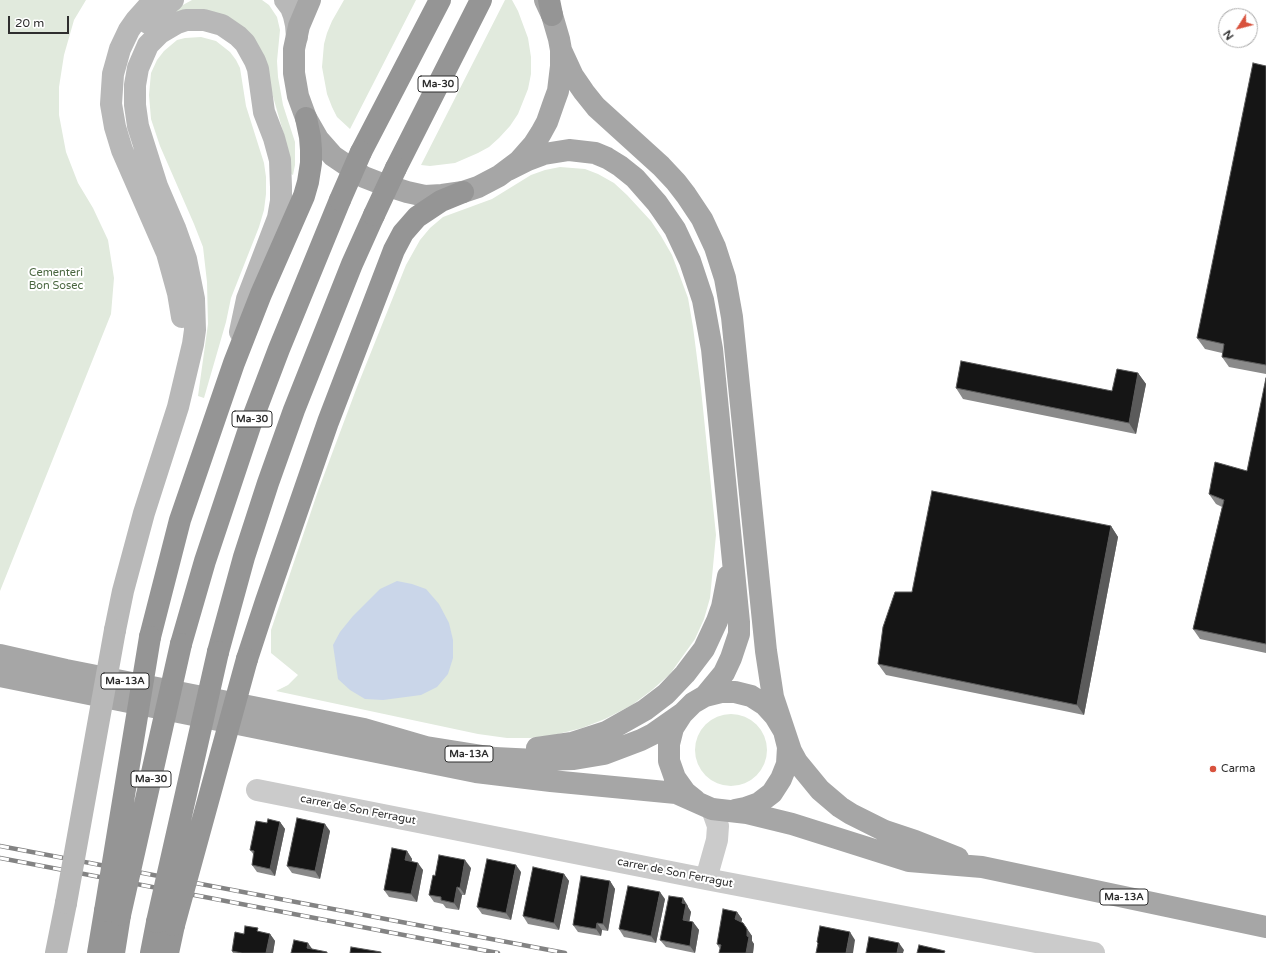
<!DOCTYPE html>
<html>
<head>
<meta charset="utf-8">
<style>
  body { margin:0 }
  #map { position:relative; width:1266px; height:953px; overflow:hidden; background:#fff; font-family:"Varela Round",sans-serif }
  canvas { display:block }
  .north { position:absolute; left:1218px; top:8px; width:40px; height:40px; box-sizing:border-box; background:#fff; border:1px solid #ababab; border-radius:50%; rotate:234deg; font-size:11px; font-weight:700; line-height:16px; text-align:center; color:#2e2e2e }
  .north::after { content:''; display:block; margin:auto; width:14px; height:18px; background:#d8523d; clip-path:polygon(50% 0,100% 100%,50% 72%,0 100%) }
  .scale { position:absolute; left:8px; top:16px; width:61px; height:18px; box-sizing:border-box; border:2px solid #2e2e2e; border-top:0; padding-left:5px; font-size:12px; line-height:14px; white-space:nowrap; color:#2e2e2e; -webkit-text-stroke:3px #fff; paint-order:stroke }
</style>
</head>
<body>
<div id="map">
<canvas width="1266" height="953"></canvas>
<div class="north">N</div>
<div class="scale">20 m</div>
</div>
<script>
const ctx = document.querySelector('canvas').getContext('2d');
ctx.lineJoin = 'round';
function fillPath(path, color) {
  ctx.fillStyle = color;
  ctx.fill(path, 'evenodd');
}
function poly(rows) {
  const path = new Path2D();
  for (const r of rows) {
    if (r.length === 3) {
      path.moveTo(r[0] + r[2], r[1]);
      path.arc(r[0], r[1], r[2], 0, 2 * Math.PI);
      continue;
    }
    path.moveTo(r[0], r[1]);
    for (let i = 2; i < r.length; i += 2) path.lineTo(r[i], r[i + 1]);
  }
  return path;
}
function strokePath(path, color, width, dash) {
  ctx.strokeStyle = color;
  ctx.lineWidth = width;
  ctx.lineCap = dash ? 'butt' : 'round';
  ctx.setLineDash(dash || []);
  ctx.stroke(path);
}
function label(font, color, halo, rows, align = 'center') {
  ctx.font = font + ' "Varela Round",sans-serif';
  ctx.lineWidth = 4;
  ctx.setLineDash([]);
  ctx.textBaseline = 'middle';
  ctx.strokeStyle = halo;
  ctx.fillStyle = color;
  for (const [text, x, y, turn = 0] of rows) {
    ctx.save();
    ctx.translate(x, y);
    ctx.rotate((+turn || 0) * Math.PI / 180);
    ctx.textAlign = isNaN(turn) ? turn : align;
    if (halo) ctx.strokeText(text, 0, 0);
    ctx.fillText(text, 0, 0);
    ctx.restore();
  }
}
fillPath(poly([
  [0,0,86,0,74,20,64,55,59,87,59,115,66,152,78,183,93,208,108,240,114,278,111,314,0,591],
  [192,0,262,0,269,5,277,17,280,30,277,61,278,77,283,105,295,142,295,165,293,175,291,174,286,142,272,93,263,54,175,12,181,6],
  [344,0,416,0,350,129,337,117,332,107,327,94,322,67,324,44,327,33,332,21],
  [505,0,512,0,518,11,528,38,531,57,531,74,528,89,518,114,510,126,499,138,489,147,478,153,455,163,430,166,421,165],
  [201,37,216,41,230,52,236,60,240,68,246,106,264,163,266,177,266,194,264,210,259,227,231,298,226,322,204,398,198,396,208,324,207,282,203,247,194,224,160,146,151,119,149,95,151,73,157,60,164,51,177,40,185,38],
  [560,167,585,169,598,174,614,183,627,195,651,221,661,236,672,255,688,298,693,327,701,389,716,535,710,598,704,619,695,639,670,674,652,690,632,705,605,719,582,728,554,735,530,738,507,738,478,734,276,691,288,685,298,675,271,653,271,630,318,491,357,387,406,265,420,240,430,228,443,217,492,199,531,175,545,170],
  [731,750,36]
]), '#e1eadd');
fillPath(poly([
  [397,581,412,584,426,589,439,604,449,623,453,640,453,658,448,674,437,687,421,695,383,700,365,699,350,690,338,679,333,645,340,632,353,616,380,589]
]), '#cad6e9');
strokePath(poly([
  [257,790,706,879,1094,953],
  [706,879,717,840,718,826,712,809]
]), '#cbcbcb', 22);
strokePath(poly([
  [154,0,136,20,129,30,120,49,113,74,111,104,115,127,122,150,167,253,178,293,182,317],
  [285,0,291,8,294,16,296,25,297,37],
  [148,23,155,14,173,0],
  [115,630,123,591,144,513,178,407,193,344,195,330,194,299,186,259,175,228,157,186,138,126,135,105,135,85,138,68,148,45,160,33,177,23,186,20,204,20,222,25,238,36,245,43,255,61,258,69,264,112,274,138,280,160,281,187,281,201,278,218,247,299,240,332],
  [56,953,66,903]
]), '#b8b8b8', 22);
strokePath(poly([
  [310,0,299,26,294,49,294,73,298,96,306,118,318,139,333,156,364,177,382,184,407,192,425,196,442,195,463,192,478,187,499,176,519,161,534,144,541,133,547,122,554,102,558,91,561,66,561,50,559,39,552,15,545,0],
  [561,50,573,76,584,92,596,107,661,166,676,182,686,195,702,219,715,247,725,278,732,317,766,651,773,697,791,751,797,762,820,790,840,807,851,814,885,831,915,841,958,858],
  [508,170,528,160,544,154,569,150,595,153,607,158,620,166,635,178,657,203,675,229,690,261,703,300,712,349,739,622,739,634,731,658,724,673,705,696],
  [0,655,66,670,364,729,426,747,495,758,515,759,537,760,574,759,604,754,641,740,653,734,683,713,693,703,705,696,721,692,735,692,751,696,765,705,775,716,784,731,788,747,787,764,781,779,772,793,759,803,745,808,735,810],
  [0,676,476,772,551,781,676,793,712,809,747,813,792,824,909,861,982,867,1266,927],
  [682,714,673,728,669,744,669,761,675,778,685,792,695,800],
  [537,748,572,743,606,732,645,710,666,694,685,674,704,649,717,621,722,607,728,576]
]), '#a6a6a6', 22);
strokePath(poly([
  [549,0,552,15],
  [361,152,440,0],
  [396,168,481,0],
  [150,637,180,520,234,363,261,294,304,196,308,182,311,163,311,150,310,137,306,118],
  [181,644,205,561,252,420,279,349,340,200],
  [218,652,244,557,268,483,294,410,352,264,374,215],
  [247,659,266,601,328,422,394,250,403,233,417,217,441,201,463,192],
  [98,953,105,911],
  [114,953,120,915],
  [151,953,157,922],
  [168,953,174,925]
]), '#959595', 22);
const rail = poly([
  [0,846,565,953],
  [0,858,498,953]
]);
strokePath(rail, '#838383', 4.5);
strokePath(rail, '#fff', 3, [9]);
strokePath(poly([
  [66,903,115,630]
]), '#b8b8b8', 22);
strokePath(poly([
  [340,200,361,152],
  [374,215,396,168],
  [105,911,150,637],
  [120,915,181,644],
  [157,922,218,652],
  [174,925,247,659]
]), '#959595', 22);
fillPath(poly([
  [1266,66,1266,374,1229,367,1222,357,1222,353,1205,349,1197,338],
  [1138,373,1146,384,1136,434,963,399,956,388,1112,391],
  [1266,378,1266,653,1200,639,1193,629,1222,507,1216,504,1209,494,1247,471],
  [1111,526,1118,537,1084,715,886,675,878,664],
  [280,822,285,829,275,876,257,872,252,865,254,855,250,850],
  [330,831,320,879,292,873,287,866],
  [407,851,412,859,412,862,423,870,417,902,389,897,384,890],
  [471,868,465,895,462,895,459,910,446,908,443,904,434,902,429,895,435,876],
  [521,872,511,920,482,914,477,907],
  [564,874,569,881,559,930,528,924,523,916],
  [610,881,615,889,608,931,602,930,601,936,578,932,573,925],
  [665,899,656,943,624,937,619,929],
  [688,906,688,907,691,912,689,922,693,922,699,930,695,953,666,947,660,940],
  [737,912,742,919,741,922,743,923,752,936,752,941,754,944,753,953,719,953,720,949,717,944],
  [261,932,270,934,275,941,273,953,233,953,232,951,244,934]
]), '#8a8a8a');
fillPath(poly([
  [1138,373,1146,384,1136,434,1129,423],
  [1111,526,1118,537,1084,715,1077,705],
  [280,822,285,829,275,876,270,869],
  [325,824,330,831,320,879,315,871],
  [407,851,412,859,410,868,405,860],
  [465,860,471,868,465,895,460,888],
  [418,863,423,870,417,902,411,894],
  [516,865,521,872,511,920,506,913],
  [564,874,569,881,559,930,554,923],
  [610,881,615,889,608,931,603,924],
  [457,887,462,895,459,910,454,903],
  [660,892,665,899,656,943,651,936],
  [683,898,688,906,688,907,691,912,688,928,683,920,682,903],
  [737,912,742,919,741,926,735,919],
  [693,922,699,930,695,953,690,946],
  [597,923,602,930,601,936,596,929],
  [743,923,752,936,752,941,754,944,753,953,746,953,747,936],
  [850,932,855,940,853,953,846,953],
  [270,934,275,941,273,953,266,953],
  [308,943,313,950,307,948],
  [899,943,904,950,903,953,897,953]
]), '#5b5b5b');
const building = poly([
  [1253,63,1266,66,1266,365,1222,357,1224,344,1197,338,1253,63],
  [961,361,1112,391,1117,369,1138,373,1129,423,956,388,961,361],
  [1266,378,1266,644,1193,629,1224,500,1209,494,1215,462,1247,471,1266,378],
  [932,491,1111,526,1077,705,878,664,883,627,895,592,912,592,932,491],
  [297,818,325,824,315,871,287,866,297,818],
  [268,819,280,822,270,869,252,865,254,851,250,850,256,821,267,823,268,819],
  [392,848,407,851,405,860,418,863,411,894,384,890,392,848],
  [439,855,465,860,460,888,457,887,454,903,441,900,441,897,429,895,433,875,435,876,439,855],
  [487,859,516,865,506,913,477,907,487,859],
  [533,867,564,874,554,923,523,916,533,867],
  [581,876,610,881,603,924,597,923,596,929,573,925,581,876],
  [628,886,660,892,651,936,619,929,628,886],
  [669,896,683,898,682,903,686,904,683,920,693,922,690,946,660,940,669,896],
  [723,909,737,912,735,919,743,923,747,929,747,936,749,937,746,953,719,953,721,945,717,944,723,909],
  [245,926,258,928,257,931,270,934,266,953,242,953,232,951,235,932,244,934,245,926],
  [820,926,850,932,846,953,816,953,818,943,817,942,820,926],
  [869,937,899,943,897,953,866,953,869,937],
  [294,940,308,943,307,948,327,952,327,953,291,953,294,940],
  [919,945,945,951,944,953,917,953,919,945],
  [351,947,381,952,381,953,350,953,351,947]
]);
fillPath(building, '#151515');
strokePath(building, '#5b5b5b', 1);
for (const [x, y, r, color] of [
  [1213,769,4,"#d8523d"]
]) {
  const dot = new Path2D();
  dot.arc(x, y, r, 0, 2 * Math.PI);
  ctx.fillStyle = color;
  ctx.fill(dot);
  strokePath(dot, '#fff', 1.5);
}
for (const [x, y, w] of [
  [438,84,40],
  [252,419,40],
  [125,681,48],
  [469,754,48],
  [151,779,40],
  [1124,897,48]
]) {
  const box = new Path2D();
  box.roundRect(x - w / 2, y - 8, w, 16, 3);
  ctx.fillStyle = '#fff';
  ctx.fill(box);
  strokePath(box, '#2e2e2e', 1);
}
label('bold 10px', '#2e2e2e', null, [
  ["Ma-30",438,84],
  ["Ma-30",252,419],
  ["Ma-13A",125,681],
  ["Ma-13A",469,754],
  ["Ma-30",151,779],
  ["Ma-13A",1124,897]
]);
label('11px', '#49663f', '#fff', [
  ["Cementeri",56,273],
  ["Bon Sosec",56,286]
]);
label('11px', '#2e2e2e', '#fff', [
  ["Carma",1221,769]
], 'left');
label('11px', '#2e2e2e', '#fff', [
  ["carrer de Son Ferragut",358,810,11],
  ["carrer de Son Ferragut",675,873,11]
]);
</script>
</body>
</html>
